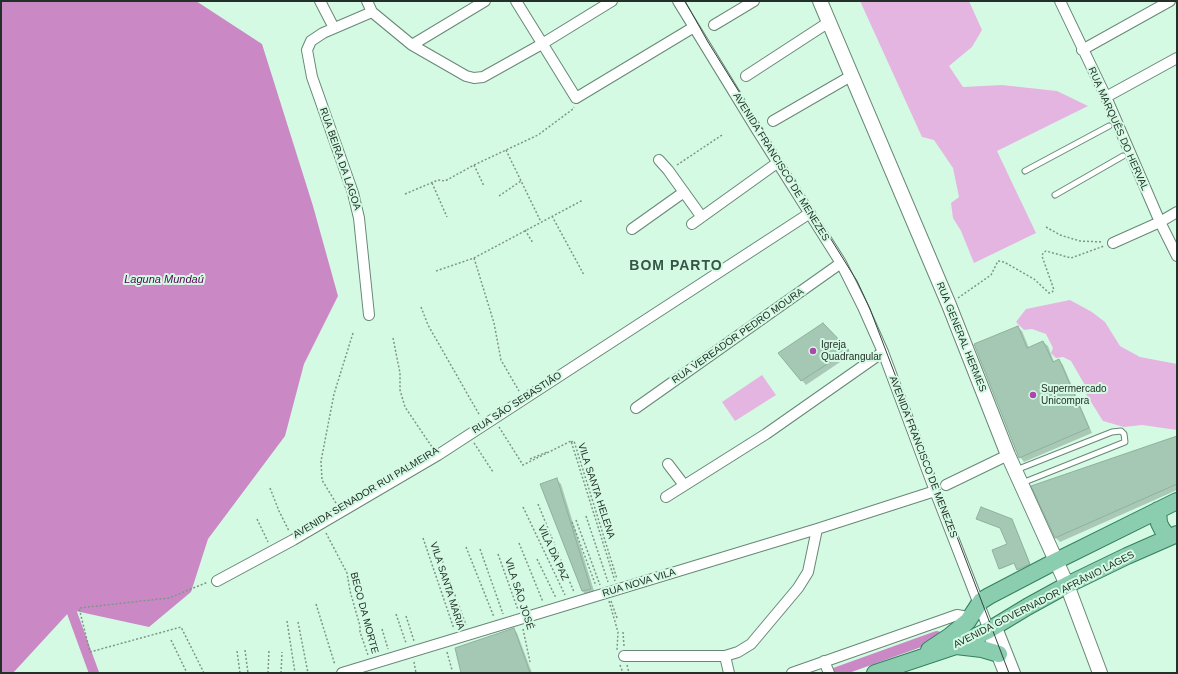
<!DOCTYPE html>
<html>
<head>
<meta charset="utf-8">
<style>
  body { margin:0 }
  #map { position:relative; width:1178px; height:674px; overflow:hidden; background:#d5fae4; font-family:Helvetica,sans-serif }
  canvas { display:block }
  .frame { position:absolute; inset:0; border:2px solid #223029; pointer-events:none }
</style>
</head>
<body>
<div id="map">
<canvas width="1178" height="674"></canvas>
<div class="frame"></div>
</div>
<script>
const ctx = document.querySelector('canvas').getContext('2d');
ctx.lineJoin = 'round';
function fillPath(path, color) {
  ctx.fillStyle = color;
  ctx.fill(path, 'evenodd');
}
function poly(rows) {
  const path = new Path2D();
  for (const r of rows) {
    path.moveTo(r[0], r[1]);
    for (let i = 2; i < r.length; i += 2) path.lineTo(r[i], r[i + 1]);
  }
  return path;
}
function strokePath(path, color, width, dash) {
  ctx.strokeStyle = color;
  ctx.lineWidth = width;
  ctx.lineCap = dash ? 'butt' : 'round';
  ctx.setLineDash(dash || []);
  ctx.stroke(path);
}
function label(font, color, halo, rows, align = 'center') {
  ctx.font = font + ' Helvetica,sans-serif';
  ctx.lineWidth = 4;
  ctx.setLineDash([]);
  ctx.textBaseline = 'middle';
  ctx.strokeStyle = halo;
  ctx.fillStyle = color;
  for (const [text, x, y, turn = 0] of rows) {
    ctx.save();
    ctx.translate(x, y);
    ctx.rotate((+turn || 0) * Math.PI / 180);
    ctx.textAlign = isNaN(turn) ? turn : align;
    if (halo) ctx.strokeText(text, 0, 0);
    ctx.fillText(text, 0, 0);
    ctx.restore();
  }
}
fillPath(poly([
  [860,1,969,1,982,30,972,47,949,66,963,87,1002,85,1057,91,1088,106,997,151,1036,233,974,263,961,231,953,218,951,203,959,197,953,168,934,140,922,137],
  [1070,300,1092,312,1105,322,1120,346,1140,357,1177,364,1177,430,1142,425,1124,427,1103,421,1086,394,1086,387,1071,361,1063,357,1056,358,1051,353,1053,348,1046,334,1032,329,1024,330,1016,322,1026,309],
  [762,375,776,395,735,421,722,402]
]), '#e5b5e1');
fillPath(poly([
  [1,1,196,1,262,44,313,206,338,296,304,364,285,436,208,539,191,592,149,627,71,610,13,673,1,673]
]), '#ca89c5');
fillPath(poly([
  [823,325,852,354,806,385,779,353],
  [1017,327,1022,331,1029,348,1043,342,1048,346,1054,362,1059,360,1063,365,1092,433,1024,462,1020,457],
  [1177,437,1177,490,1060,542,1056,538,1033,486],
  [556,479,561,484,595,594,587,595,582,591,541,485],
  [1012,519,1030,564,1018,570,1015,563,1001,569,1008,544],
  [514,630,517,633,532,673,462,673]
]), '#0003');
strokePath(poly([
  [71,610,94,673],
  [834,673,937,636]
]), '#ca89c5', 10);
const building = poly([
  [823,323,849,350,801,381,778,353,823,323],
  [1018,326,1027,348,1043,341,1053,362,1059,359,1089,428,1019,458,974,344,1018,326],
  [1177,436,1177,484,1055,538,1031,486,1177,436],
  [557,478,591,589,582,591,540,484,557,478],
  [981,507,1012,519,1030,564,1017,570,1014,563,999,569,992,550,1007,544,1000,528,976,519,981,507],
  [514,628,530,673,461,673,455,648,514,628]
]);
fillPath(building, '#a4c8b4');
strokePath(building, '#8eb19d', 1);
const lane = poly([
  [1025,171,1109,126],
  [1055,195,1123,156],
  [1016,470,1112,432,1121,431,1124,434,1125,442,1022,483]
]);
const street = poly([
  [320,1,334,28],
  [367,1,372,12],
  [516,1,576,98,694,27],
  [678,1,757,130,841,263,863,307,883,352,935,491,989,630],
  [1060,1,1106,97,1160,222,1177,256],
  [714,25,754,1],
  [412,45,485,1],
  [1082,50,1170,1],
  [746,76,829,22],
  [1106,97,1177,58],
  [773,121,851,76],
  [659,160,668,170,701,216],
  [692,224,777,163],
  [632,229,684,192],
  [1113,243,1160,222,1177,212],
  [369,315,359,218,353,193,312,77,307,50,311,41,323,33,372,12,412,45,466,76,474,78,483,77,542,44,612,1],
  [636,408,841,263],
  [668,464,684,485],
  [946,485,1008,455],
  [666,497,766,434,883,352],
  [217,581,293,540,438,455,810,213],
  [996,625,1015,673],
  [624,656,725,656,738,652,751,644,798,588,808,572,817,529],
  [725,656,729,673],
  [824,661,829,673],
  [342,673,817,529,935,491],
  [792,673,957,615,963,616,968,621]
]);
const secondary = poly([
  [820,1,949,305,1008,455,1067,585,1100,673],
  [989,630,1006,673]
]);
const primary = poly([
  [1158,510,1159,523,1162,529,1168,537],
  [956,646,982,649,999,654],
  [929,650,950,636,968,621,981,601,989,596,1056,561,1177,501],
  [875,673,956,646,989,630,1027,607,1067,585,1127,556,1177,534]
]);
strokePath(lane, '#678876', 7);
strokePath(street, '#678876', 12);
strokePath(secondary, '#678876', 16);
strokePath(primary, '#33805d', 18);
strokePath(poly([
  [506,150,541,222],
  [474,165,484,186],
  [677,165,722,135],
  [432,183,447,217],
  [405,194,438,180,445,181,474,165,538,135,573,109,574,107],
  [499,196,521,181],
  [552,216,584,275],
  [1046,227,1060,235,1080,241,1103,242],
  [525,230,533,243],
  [474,258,494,323,501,360,519,391],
  [436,271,474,258,583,200],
  [958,298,991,275,998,261,1004,262,1034,279,1049,293,1052,292,1054,290,1042,256,1043,253,1046,251,1071,258,1104,246],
  [421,307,428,325,480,416],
  [393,338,400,373,400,390,405,407,432,447],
  [499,427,523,465,571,441,615,581],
  [571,442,574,441,617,579],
  [474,443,493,472],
  [530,459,547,452],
  [270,488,279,511,289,531],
  [336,503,322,480,321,461,334,394,353,333],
  [538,504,574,592],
  [523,507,565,595],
  [586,516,608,582],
  [257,519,268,542],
  [576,520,600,585],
  [572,522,596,586],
  [326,533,347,573,350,591,360,626,360,632,368,655],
  [423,538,454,629],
  [519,543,543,602],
  [466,547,494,617],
  [480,549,503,614],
  [498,554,518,610],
  [441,557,466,625],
  [537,559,556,598],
  [609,601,618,632,617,650],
  [611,601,617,618],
  [316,604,335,665],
  [396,614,406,643],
  [406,616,414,641],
  [287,621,295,673],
  [298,622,308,673],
  [382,629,388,649],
  [523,629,530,662],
  [623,632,624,646],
  [171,640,187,673],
  [245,650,248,673],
  [237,651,240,673],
  [447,652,452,670],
  [414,662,416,673],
  [620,665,623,673],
  [627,665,629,673],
  [204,673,181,627,90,652,79,608,169,598,208,582],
  [268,673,269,650],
  [281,673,282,652]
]), '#7c9687', 1.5, [2, 2]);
strokePath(lane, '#fff', 5);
strokePath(street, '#fff', 10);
strokePath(secondary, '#fff', 14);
strokePath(primary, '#8acdaf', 16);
strokePath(poly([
  [685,1,708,42,857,281,870,309,1009,673]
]), '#35453d', 1);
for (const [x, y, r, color] of [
  [813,351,4,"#ad47aa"],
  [1033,395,4,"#ad47aa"]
]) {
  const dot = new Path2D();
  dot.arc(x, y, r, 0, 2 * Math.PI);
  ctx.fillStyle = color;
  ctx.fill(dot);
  strokePath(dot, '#d5fae4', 1.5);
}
label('10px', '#223029', '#d5fae4', [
  ["RUA MARQUÊS DO HERVAL",1118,129,66],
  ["RUA BEIRA DA LAGOA",340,159,71],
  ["AVENIDA FRANCISCO DE MENEZES",781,167,58],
  ["RUA VEREADOR PEDRO MOURA",738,336,-35],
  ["RUA GENERAL HERMES",961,337,68],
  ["RUA SÃO SEBASTIÃO",517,403,-33],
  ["AVENIDA FRANCISCO DE MENEZES",923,457,69],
  ["VILA SANTA HELENA",596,491,72],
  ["AVENIDA SENADOR RUI PALMEIRA",366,493,-31],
  ["VILA DA PAZ",553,553,65],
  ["RUA NOVA VILA",639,583,-17],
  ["VILA SANTA MARIA",447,586,72],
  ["VILA SÃO JOSÉ",519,594,72],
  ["AVENIDA GOVERNADOR AFRÂNIO LAGES",1044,600,-27],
  ["BECO DA MORTE",364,613,75]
]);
label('10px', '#223029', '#d5fae4', [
  ["Igreja",821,345],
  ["Quadrangular",821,357],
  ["Supermercado",1041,389],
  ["Unicompra",1041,401]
], 'left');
label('italic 11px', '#550354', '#d5fae4', [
  ["Laguna Mundaú",164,280]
]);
ctx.letterSpacing = '1px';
label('bold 14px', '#355645', '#d5fae4', [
  ["BOM PARTO",676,266]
]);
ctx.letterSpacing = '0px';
</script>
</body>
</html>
